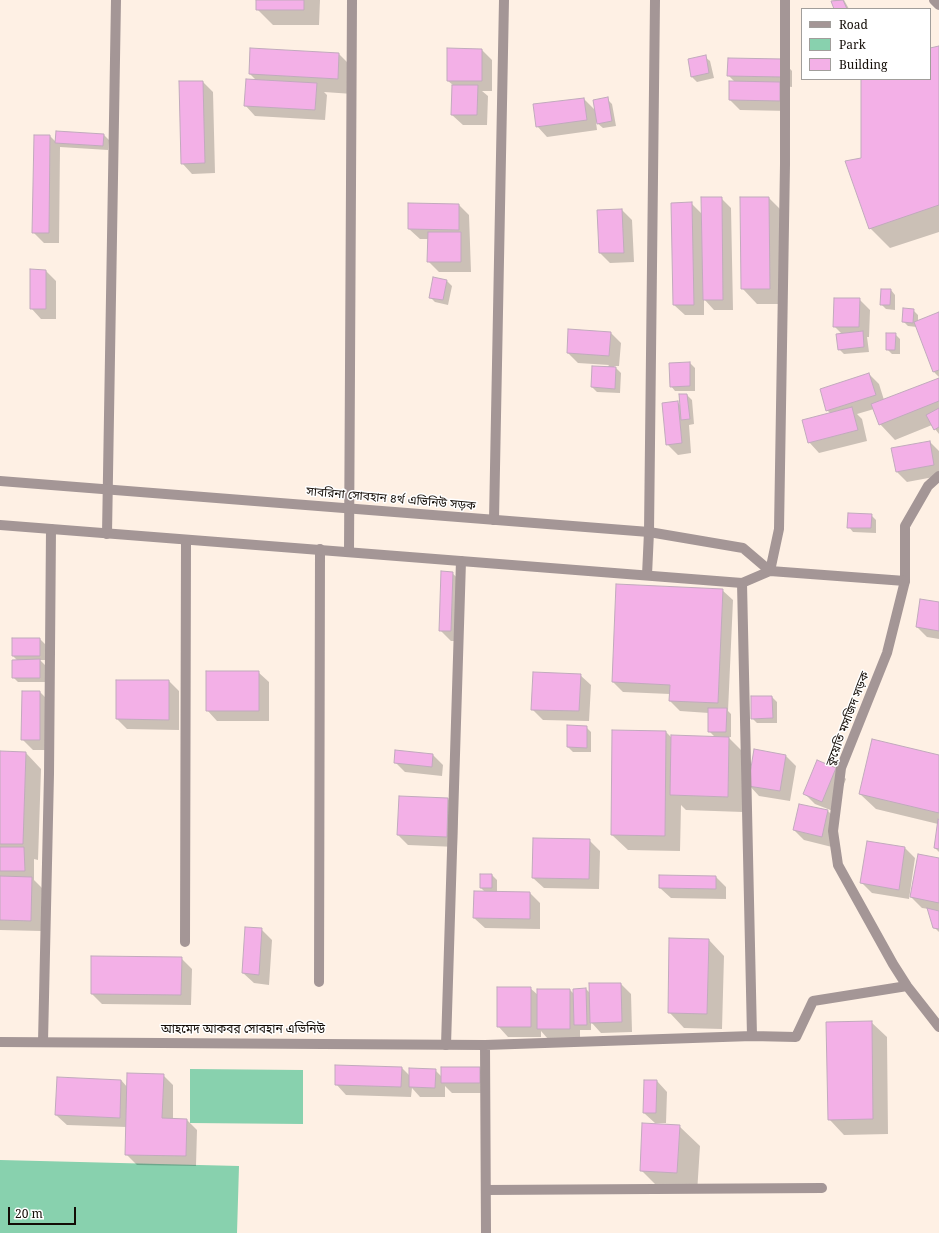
<!DOCTYPE html>
<html>
<head>
<meta charset="utf-8">
<style>
  body { margin:0 }
  #map { position:relative; width:939px; height:1233px; overflow:hidden; background:#fef0e4; font-family:"Noto Serif",serif }
  canvas { display:block }
  .legend { position:absolute; left:801px; top:8px; width:130px; height:72px; box-sizing:border-box; background:#fff; border:1px solid #a19e9b; margin:0; padding:5px 7px; list-style:none; font-size:12px; color:#130c06 }
  .legend li { display:flex; align-items:center; gap:8px; height:20px }
  .legend b { width:20px; border:1px solid #a19e9b }
  .scale { position:absolute; left:8px; top:1207px; width:68px; height:18px; box-sizing:border-box; border:2px solid #130c06; border-top:0; padding-left:5px; font-size:12px; line-height:14px; white-space:nowrap; color:#130c06; -webkit-text-stroke:3px #fff; paint-order:stroke }
</style>
</head>
<body>
<div id="map">
<canvas width="939" height="1233"></canvas>
<ul class="legend">
<li><b style="height:5px;background:#a49696"></b>Road</li>
<li><b style="height:11px;background:#88d1ae"></b>Park</li>
<li><b style="height:11px;background:#f3b0e7"></b>Building</li>
</ul>
<div class="scale">20 m</div>
</div>
<script>
const ctx = document.querySelector('canvas').getContext('2d');
ctx.lineJoin = 'round';
function fillPath(path, color) {
  ctx.fillStyle = color;
  ctx.fill(path, 'evenodd');
}
function poly(rows) {
  const path = new Path2D();
  for (const r of rows) {
    path.moveTo(r[0], r[1]);
    for (let i = 2; i < r.length; i += 2) path.lineTo(r[i], r[i + 1]);
  }
  return path;
}
function strokePath(path, color, width, dash) {
  ctx.strokeStyle = color;
  ctx.lineWidth = width;
  ctx.lineCap = dash ? 'butt' : 'round';
  ctx.setLineDash(dash || []);
  ctx.stroke(path);
}
function label(font, color, halo, rows, align = 'center') {
  ctx.font = font + ' "Noto Serif","Noto Sans Bengali",serif';
  ctx.lineWidth = 3;
  ctx.setLineDash([]);
  ctx.textBaseline = 'middle';
  ctx.strokeStyle = halo;
  ctx.fillStyle = color;
  for (const [text, x, y, turn = 0] of rows) {
    ctx.save();
    ctx.translate(x, y);
    ctx.rotate((+turn || 0) * Math.PI / 180);
    ctx.textAlign = isNaN(turn) ? turn : align;
    if (halo) ctx.strokeText(text, 0, 0);
    ctx.fillText(text, 0, 0);
    ctx.restore();
  }
}
fillPath(poly([
  [190,1069,303,1070,303,1124,190,1123],
  [0,1160,239,1166,237,1233,0,1233]
]), '#88d1ae');
fillPath(poly([
  [257,0,320,0,319,25,273,25,257,9],
  [835,0,844,0,849,9,835,9,832,1],
  [939,47,939,232,890,248,870,228,862,159,862,79,930,79,930,49],
  [482,50,492,60,492,91,482,91,488,96,487,125,463,125,452,115,453,85,448,81],
  [339,54,354,69,353,94,324,92,327,95,325,120,255,116,245,105,257,81,250,74],
  [705,57,710,61,714,78,697,82,692,77],
  [782,60,792,71,792,87,784,86,790,93,790,111,740,110,730,100,735,82,728,75],
  [203,82,213,92,215,173,192,174,182,163],
  [584,99,596,111,607,99,612,104,616,126,603,128,596,122,597,130,547,137,537,126],
  [104,135,109,140,108,150,60,147,59,243,44,243,33,232,35,136,50,136,56,142],
  [721,198,731,208,733,310,714,310,704,299,704,315,685,315,674,305,691,203,702,214],
  [769,198,784,213,785,304,757,304,742,288],
  [459,205,469,215,471,272,439,272,428,261,428,239,420,239,409,229],
  [622,210,632,220,634,262,610,263,600,253],
  [46,271,56,281,56,319,41,319,31,308],
  [447,281,452,286,448,305,435,302,430,297],
  [891,290,895,295,895,310,886,309,881,304],
  [859,299,870,310,869,337,867,337,869,352,844,354,839,349,842,334,834,326],
  [913,310,918,315,918,321,939,313,939,377,934,372,917,327,908,326,903,321],
  [611,333,621,343,619,366,614,366,621,373,620,393,597,392,592,387,609,365,578,363,568,353],
  [895,334,900,339,900,354,892,354,887,349],
  [690,363,695,368,695,391,675,391,671,386],
  [869,374,879,384,884,400,939,379,939,434,932,425,895,440,880,424,874,409,857,414,862,419,867,441,819,453,809,442,831,414,827,410],
  [687,395,692,400,694,424,689,425,691,453,678,455,667,444,677,402,681,406],
  [930,442,939,451,939,476,907,482,897,472],
  [871,515,876,520,876,533,853,532,849,527],
  [452,573,463,583,461,641,451,641,440,630],
  [722,590,733,600,728,711,731,714,731,737,728,737,744,753,743,812,686,810,681,805,680,851,628,850,612,835,666,732,672,738,715,737,709,731,709,713,680,711,670,701,670,694,623,692,613,682],
  [939,603,939,639,927,637,917,627],
  [40,639,45,644,45,660,40,660,45,665,45,682,18,682,13,677,18,661,13,656],
  [258,672,269,682,269,721,217,721,207,710],
  [580,675,591,685,589,721,543,720,532,709],
  [117,681,169,681,179,691,179,730,127,729,117,719],
  [40,692,50,702,50,750,33,750,22,739],
  [772,697,777,702,777,723,757,723,752,718],
  [568,726,586,727,591,732,591,752,573,752,568,747],
  [0,752,26,753,41,769,38,860,34,859,34,880,42,888,41,931,0,930],
  [433,755,443,765,442,776,405,772,395,762],
  [785,755,796,766,790,801,759,796,749,785],
  [939,756,939,852,935,848,938,824,876,809,860,794],
  [818,762,836,769,846,779,833,811,815,804,805,794],
  [448,799,458,810,457,847,408,845,398,835],
  [828,811,838,821,832,847,804,840,794,830],
  [589,840,600,851,599,889,544,888,533,878],
  [905,848,915,858,909,899,872,893,862,883],
  [939,859,939,932,934,927,929,909,922,908,911,897],
  [492,875,497,880,497,893,530,893,540,903,540,929,485,928,474,918,485,892,481,888],
  [716,877,726,887,726,899,671,898,660,888],
  [261,929,272,940,269,985,254,983,243,973],
  [709,940,724,956,722,1029,684,1028,669,1012],
  [181,958,192,969,191,1005,102,1004,92,994],
  [590,984,621,984,631,994,632,1032,601,1033,591,1022,591,1030,580,1030,580,1039,548,1039,541,1031,541,1037,508,1037,498,1026,530,988,538,995,538,990,570,990,574,994,586,989,591,994],
  [871,1022,887,1037,888,1134,844,1135,829,1119],
  [402,1068,410,1076,435,1070,442,1077,479,1068,490,1078,490,1093,452,1093,445,1086,445,1097,420,1097,412,1088,411,1097,346,1095,336,1084],
  [163,1075,173,1085,173,1120,187,1120,197,1130,196,1166,137,1165,126,1154,127,1127,67,1125,56,1115,121,1080,128,1088],
  [657,1081,667,1092,666,1123,655,1123,644,1113],
  [679,1126,700,1146,697,1193,661,1190,641,1170]
]), '#0003');
const building = poly([
  [256,0,304,0,304,10,256,10,256,0],
  [843,0,847,9,834,9,831,1,843,0],
  [939,46,939,205,869,229,845,161,861,158,861,79,930,79,930,48,939,46],
  [250,48,339,53,338,79,249,74,250,48],
  [447,48,482,49,482,81,447,81,447,48],
  [706,55,709,73,691,77,688,59,706,55],
  [728,58,783,59,782,77,727,76,728,58],
  [246,79,317,83,315,110,244,106,246,79],
  [179,81,203,81,205,163,181,164,179,81],
  [729,81,780,82,780,101,729,100,729,81],
  [452,85,478,85,477,115,451,115,452,85],
  [608,97,612,121,597,124,593,100,608,97],
  [584,98,587,120,536,127,533,104,584,98],
  [56,131,104,134,103,146,55,143,56,131],
  [34,135,50,135,49,233,32,233,34,135],
  [701,197,722,197,723,300,703,300,701,197],
  [740,197,769,197,770,289,741,289,740,197],
  [692,202,694,305,673,305,671,203,692,202],
  [408,203,459,204,459,230,408,229,408,203],
  [622,209,624,253,599,253,597,210,622,209],
  [428,232,461,232,461,262,427,262,428,232],
  [30,269,46,270,46,309,30,309,30,269],
  [433,277,447,280,443,300,429,298,433,277],
  [881,289,891,289,890,305,880,305,881,289],
  [834,298,860,298,859,327,833,327,834,298],
  [903,308,914,309,913,323,902,322,903,308],
  [939,312,939,370,933,372,914,322,939,312],
  [568,329,611,332,609,356,567,353,568,329],
  [863,331,864,347,838,350,836,334,863,331],
  [886,333,896,333,895,350,886,350,886,333],
  [690,362,690,386,670,387,669,363,690,362],
  [592,366,616,367,615,389,591,387,592,366],
  [869,373,876,395,826,411,820,389,869,373],
  [939,378,939,401,879,425,871,404,939,378],
  [679,394,687,394,690,419,681,420,679,394],
  [678,401,682,443,666,445,662,403,678,401],
  [852,407,858,430,808,443,802,420,852,407],
  [939,408,939,427,934,430,926,415,939,408],
  [930,441,934,465,896,472,891,448,930,441],
  [848,513,872,514,871,528,847,528,848,513],
  [441,571,453,572,451,631,439,631,441,571],
  [616,584,723,589,718,703,669,701,670,685,612,682,616,584],
  [920,599,939,602,939,631,916,627,920,599],
  [12,638,40,638,40,656,12,656,12,638],
  [40,659,40,678,12,678,12,660,40,659],
  [206,671,259,671,259,711,206,711,206,671],
  [533,672,581,674,579,711,531,710,533,672],
  [116,680,169,680,169,720,116,719,116,680],
  [22,691,40,691,40,740,21,740,22,691],
  [751,696,772,696,773,718,751,719,751,696],
  [708,708,727,708,726,732,708,732,708,708],
  [567,725,587,726,587,748,567,747,567,725],
  [612,730,666,731,665,836,611,835,612,730],
  [671,735,729,737,728,797,670,795,671,735],
  [872,739,939,755,939,813,859,794,872,739],
  [754,749,786,755,780,791,748,786,754,749],
  [395,750,433,754,432,767,394,763,395,750],
  [0,751,26,752,23,844,0,844,0,751],
  [817,760,836,768,822,802,803,794,817,760],
  [399,796,448,798,447,837,397,835,399,796],
  [799,804,828,810,822,837,793,830,799,804],
  [938,819,939,820,939,849,934,848,938,819],
  [533,838,590,839,589,879,532,878,533,838],
  [867,841,905,847,899,890,860,883,867,841],
  [0,847,24,847,25,871,0,871,0,847],
  [918,854,939,858,939,903,910,897,918,854],
  [480,874,492,874,492,888,480,888,480,874],
  [659,875,716,876,716,889,659,888,659,875],
  [0,876,32,877,31,921,0,920,0,876],
  [474,891,530,892,530,919,473,918,474,891],
  [927,908,939,911,939,929,933,928,927,908],
  [245,927,262,928,259,975,242,973,245,927],
  [669,938,709,939,707,1014,668,1013,669,938],
  [91,956,182,957,181,995,91,994,91,956],
  [589,983,621,983,622,1022,590,1023,589,983],
  [497,987,531,987,531,1027,497,1027,497,987],
  [586,988,587,1025,574,1025,573,989,586,988],
  [537,989,570,989,570,1029,537,1029,537,989],
  [872,1021,873,1119,828,1120,826,1022,872,1021],
  [335,1065,402,1067,401,1087,335,1085,335,1065],
  [441,1067,480,1067,480,1083,441,1083,441,1067],
  [409,1068,436,1069,435,1088,409,1087,409,1068],
  [127,1073,164,1074,162,1118,187,1119,186,1156,125,1155,127,1073],
  [57,1077,121,1080,120,1118,55,1115,57,1077],
  [644,1080,657,1080,656,1113,643,1113,644,1080],
  [642,1123,680,1125,677,1173,640,1171,642,1123]
]);
fillPath(building, '#f3b0e7');
strokePath(building, '#c1aabc', 1);
strokePath(poly([
  [934,0,939,5],
  [939,476,928,486,905,526,905,581,887,653,841,768,833,831,838,865,893,964,907,986,939,1027],
  [494,520,504,0],
  [107,534,116,0],
  [349,551,352,0],
  [770,571,779,529,785,164,785,0],
  [647,575,649,532,655,0],
  [742,583,752,1036],
  [185,942,186,540],
  [319,982,320,549],
  [43,1042,49,774,51,529],
  [446,1045,461,561],
  [486,1190,822,1188],
  [486,1233,485,1045,752,1036,796,1037,813,1001,907,986]
]), '#a49696', 10);
strokePath(poly([
  [0,481,649,532,743,548,770,571],
  [0,525,742,583,770,571,905,581],
  [0,1042,485,1045]
]), '#a49696', 10);
label('12px', '#130c06', '#fff', [
  ["সাবরিনা সোবহান ৪র্থ এভিনিউ সড়ক",391,499,5],
  ["কুয়েতি মসজিদ সড়ক",848,719,-69],
  ["আহমেদ আকবর সোবহান এভিনিউ",243,1030]
]);
</script>
</body>
</html>
